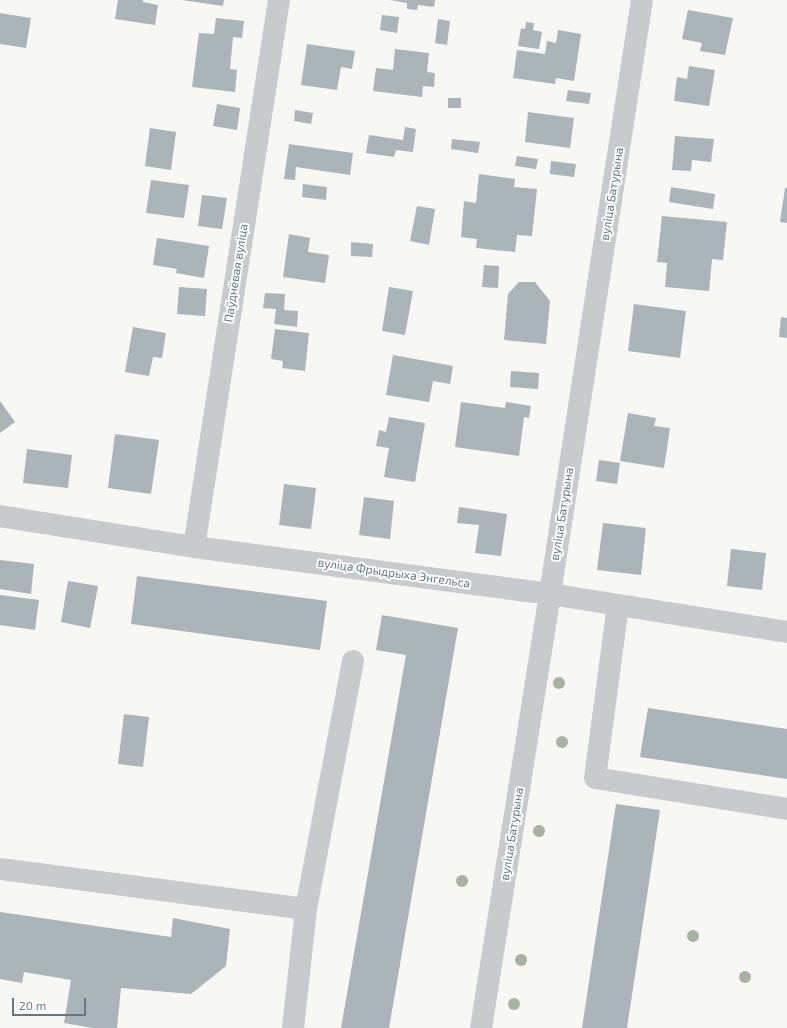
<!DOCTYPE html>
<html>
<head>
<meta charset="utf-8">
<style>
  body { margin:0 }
  #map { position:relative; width:787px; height:1028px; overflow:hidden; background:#f7f7f4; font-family:"Exo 2",sans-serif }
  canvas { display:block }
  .scale { position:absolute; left:12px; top:998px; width:74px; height:18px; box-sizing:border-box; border:2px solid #647987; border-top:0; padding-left:5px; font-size:12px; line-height:14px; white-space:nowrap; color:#647987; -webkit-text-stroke:3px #fff; paint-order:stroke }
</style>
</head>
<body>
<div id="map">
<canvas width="787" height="1028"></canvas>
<div class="scale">20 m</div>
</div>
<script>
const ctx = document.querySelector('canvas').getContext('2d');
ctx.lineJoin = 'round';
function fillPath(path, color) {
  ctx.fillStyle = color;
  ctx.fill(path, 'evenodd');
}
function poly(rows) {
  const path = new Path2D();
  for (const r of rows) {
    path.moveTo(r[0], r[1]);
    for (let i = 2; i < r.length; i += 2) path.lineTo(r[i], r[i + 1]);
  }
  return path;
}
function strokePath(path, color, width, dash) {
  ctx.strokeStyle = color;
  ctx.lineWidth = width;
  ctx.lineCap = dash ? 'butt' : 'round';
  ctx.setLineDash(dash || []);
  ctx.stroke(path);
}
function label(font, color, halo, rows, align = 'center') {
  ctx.font = font + ' "Exo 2",sans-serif';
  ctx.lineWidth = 4;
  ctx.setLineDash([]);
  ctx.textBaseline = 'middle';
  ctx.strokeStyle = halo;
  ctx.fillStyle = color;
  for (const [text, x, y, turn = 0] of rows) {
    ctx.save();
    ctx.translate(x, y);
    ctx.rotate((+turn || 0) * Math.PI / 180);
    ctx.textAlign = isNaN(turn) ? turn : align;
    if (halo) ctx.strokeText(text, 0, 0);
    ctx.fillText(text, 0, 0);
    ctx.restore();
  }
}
fillPath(poly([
  [118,0,143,0,143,2,158,5,155,25,115,19],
  [182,0,224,0,223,6],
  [390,0,435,0,434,7,418,5,417,10,407,9,407,3],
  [688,10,733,18,725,55,700,51,702,43,682,39],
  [0,13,31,18,26,48,0,44],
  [382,15,399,17,397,33,380,30],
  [216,18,244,21,242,38,233,37,230,69,237,70,235,92,192,87,199,33,214,34],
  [438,19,450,21,447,45,435,43],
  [526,22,534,23,533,30,542,32,539,49,518,46,521,28,525,29],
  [558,30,581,34,574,81,556,78,555,84,513,78,517,50,545,54,547,41,556,43],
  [307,44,355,51,352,69,341,67,337,90,301,85],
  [395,49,429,53,427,72,435,73,434,87,423,86,422,97,373,91,376,68,393,70],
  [689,66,715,70,709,106,674,101,677,77,687,79],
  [568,90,591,93,589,104,566,101],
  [448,98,461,98,461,108,448,108],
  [217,104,240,108,237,130,213,126],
  [295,110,313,113,311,124,294,121],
  [528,112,574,118,570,148,525,142],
  [405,127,416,129,413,152,396,150,394,157,366,153,369,135,403,140],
  [150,128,176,132,171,170,145,166],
  [675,136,714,139,711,162,692,160,691,171,672,170],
  [452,139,480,142,478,153,451,149],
  [289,144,353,153,350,175,296,167,295,180,284,179],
  [517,156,538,159,536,169,515,166],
  [551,161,576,164,574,177,550,174],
  [479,174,515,179,514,187,537,189,532,236,517,235,515,252,476,248,477,239,461,237,464,201,476,203],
  [151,180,189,185,184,218,146,213],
  [303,184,327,187,326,200,302,197],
  [671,187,715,194,713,209,669,202],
  [785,188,787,188,787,223,780,222],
  [202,195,227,198,222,229,198,226],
  [417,206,435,209,429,245,410,241],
  [662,216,727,222,723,260,712,259,709,291,665,287,667,263,657,262],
  [289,234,310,238,308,252,329,255,325,283,283,277],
  [157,238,209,246,204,278,176,273,177,269,153,265],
  [351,242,373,244,372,257,351,256],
  [484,265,499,266,498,288,482,287],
  [519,282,535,282,550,301,546,344,504,340,508,294],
  [179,287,207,289,205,316,177,314],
  [389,287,413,291,405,335,382,331],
  [265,293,285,294,284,310,298,311,297,327,274,324,276,309,263,308],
  [634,304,686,311,680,358,628,351],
  [781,317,787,318,787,338,779,337],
  [133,327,166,333,162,358,153,357,149,376,125,372],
  [275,329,309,333,305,371,282,368,283,361,271,359],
  [393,355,453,366,450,384,433,381,429,402,386,395],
  [511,371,539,373,538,389,510,387],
  [0,401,15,422,0,433],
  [461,402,505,408,506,402,531,406,529,418,524,417,519,456,455,447],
  [628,413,656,418,654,426,670,428,664,468,620,461],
  [389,417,425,423,415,482,384,477,389,448,376,446,379,430,386,432],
  [115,434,159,440,151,494,108,488],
  [27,449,72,455,68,488,23,483],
  [599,460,620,463,617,484,596,481],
  [284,484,316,488,311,529,279,525],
  [364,497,394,501,390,539,359,535],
  [459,507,507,514,501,556,475,553,479,525,457,523],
  [603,523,646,528,641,575,597,570],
  [731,549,766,553,762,590,727,586],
  [0,560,34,564,31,594,0,589],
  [137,576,327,601,320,650,131,624],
  [68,581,98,586,90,628,61,622],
  [0,595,39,600,35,630,0,625],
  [382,615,458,628,389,1028,341,1028,406,655,376,650],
  [648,708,787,729,787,779,640,757],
  [124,714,149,717,143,767,118,764],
  [616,804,660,810,655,843,627,1028,582,1028],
  [0,912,171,937,173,918,230,929,226,966,191,994,121,988,117,1028,93,1028,64,1023,71,980,24,972,22,983,0,979]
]), '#abb4b9');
strokePath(poly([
  [0,516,194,547,550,594,787,632],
  [194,547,279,0],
  [618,605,595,778,787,809],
  [0,869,306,909],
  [293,1028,306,909,353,661],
  [481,1028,550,594,642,0]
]), '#c7cbce', 22);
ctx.fillStyle = '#a7b2a3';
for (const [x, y] of [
  [559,683],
  [562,742],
  [539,831],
  [462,881],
  [693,936],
  [521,960],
  [745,977],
  [514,1004]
]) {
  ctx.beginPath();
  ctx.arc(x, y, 6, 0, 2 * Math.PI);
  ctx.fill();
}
label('12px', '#647987', '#fff', [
  ["вуліца Батурына",612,194,-81],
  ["Паўднёвая вуліца",236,273,-81],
  ["вуліца Батурына",562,514,-81],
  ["вуліца Фрыдрыха Энгельса",394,573,8],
  ["вуліца Батурына",512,834,-81]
]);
</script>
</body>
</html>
